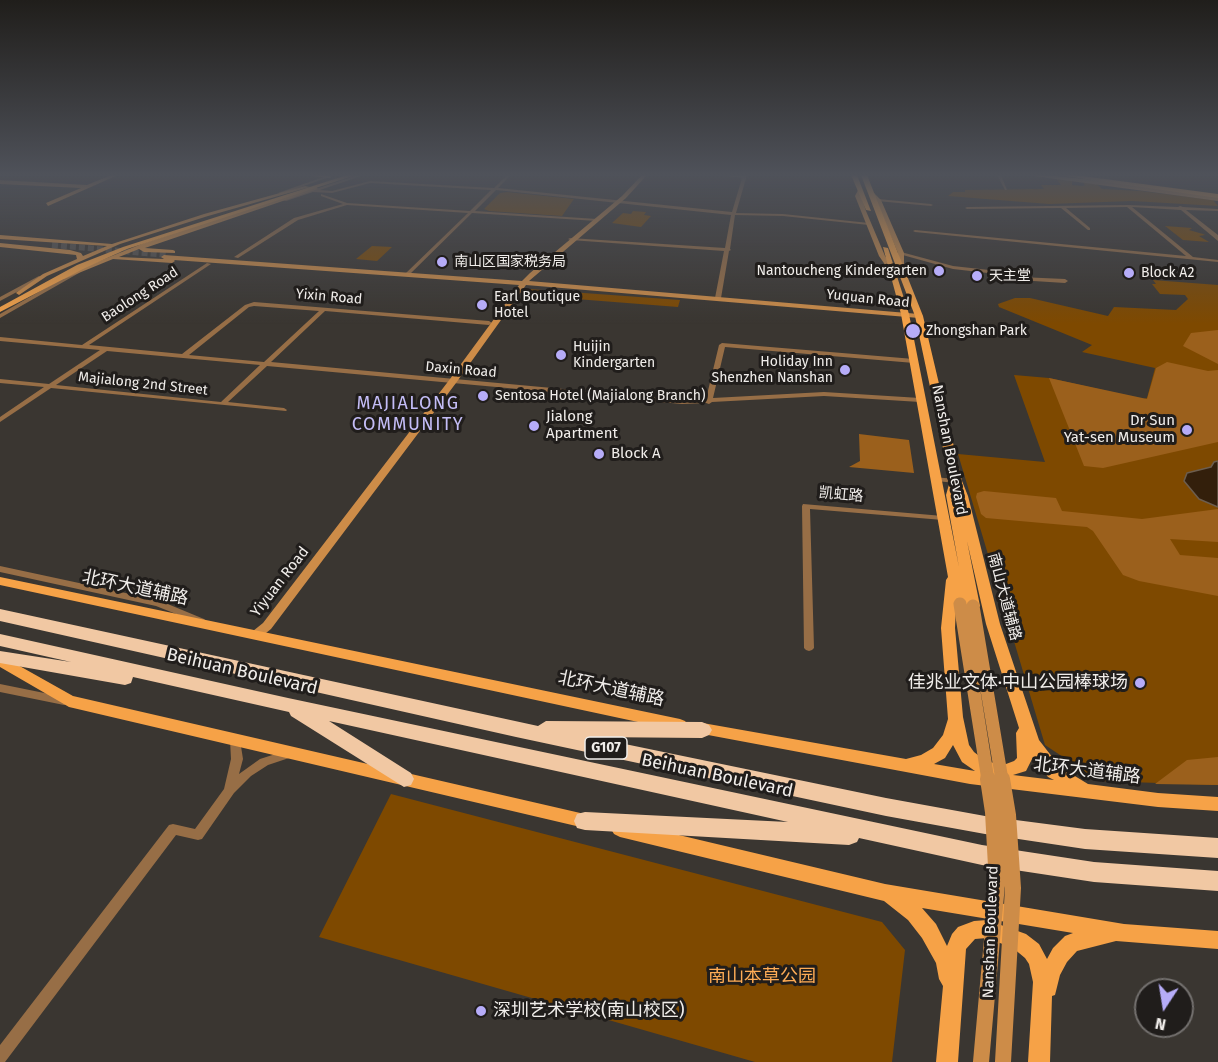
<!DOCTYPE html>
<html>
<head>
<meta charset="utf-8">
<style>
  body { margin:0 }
  #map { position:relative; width:1218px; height:1062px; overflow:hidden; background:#3a3631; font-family:"Fira Sans",sans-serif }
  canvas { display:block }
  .north { position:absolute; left:1134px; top:978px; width:60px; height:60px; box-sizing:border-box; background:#201d1b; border:2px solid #73706e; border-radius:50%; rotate:192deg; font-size:16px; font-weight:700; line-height:24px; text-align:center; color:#f0edea }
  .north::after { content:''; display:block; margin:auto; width:21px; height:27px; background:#b6acf8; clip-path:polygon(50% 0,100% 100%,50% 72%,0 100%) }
</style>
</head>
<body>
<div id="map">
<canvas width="1218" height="1062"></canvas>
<div class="north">N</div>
</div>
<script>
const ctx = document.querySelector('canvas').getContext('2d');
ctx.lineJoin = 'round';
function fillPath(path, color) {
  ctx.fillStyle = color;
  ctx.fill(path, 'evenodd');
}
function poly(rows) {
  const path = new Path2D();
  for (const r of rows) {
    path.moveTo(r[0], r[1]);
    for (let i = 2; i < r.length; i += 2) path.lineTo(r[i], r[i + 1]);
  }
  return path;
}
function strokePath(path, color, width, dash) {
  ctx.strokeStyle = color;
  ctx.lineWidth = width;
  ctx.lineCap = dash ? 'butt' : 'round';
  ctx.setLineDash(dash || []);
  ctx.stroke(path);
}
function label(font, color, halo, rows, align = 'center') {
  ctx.font = font + ' "Fira Sans","Noto Sans SC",sans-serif';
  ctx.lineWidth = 6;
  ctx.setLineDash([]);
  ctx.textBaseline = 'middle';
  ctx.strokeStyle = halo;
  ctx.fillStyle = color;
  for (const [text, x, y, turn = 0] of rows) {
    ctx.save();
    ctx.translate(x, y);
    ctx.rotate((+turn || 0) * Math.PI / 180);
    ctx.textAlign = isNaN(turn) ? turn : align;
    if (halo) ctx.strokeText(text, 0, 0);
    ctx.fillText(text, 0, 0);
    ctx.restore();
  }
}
fillPath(poly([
  [1056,179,1072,180,1072,185,1083,186,1085,185,1083,183,1089,183,1097,184,1102,189,1141,191,1213,200,1218,206,1132,201,1049,204,948,196,953,192,965,192,965,190,1044,189,1041,185,1061,185],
  [507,192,574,199,562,216,489,211,484,209,500,193],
  [633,211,646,212,644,215,651,216,641,227,612,223,623,213,631,214],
  [1165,226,1192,228,1189,230,1203,234,1205,235,1199,236,1209,242,1183,240],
  [372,246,392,247,377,261,356,259],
  [1153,280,1218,285,1218,785,1099,781,1045,745,958,454,1045,462,1014,375,1049,378,1143,399,1147,398,1155,368,1082,352,1092,345,999,307,998,304,1015,298,1030,298,1108,316,1114,307,1176,310,1188,299,1185,295,1160,294,1152,284,1156,284],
  [529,289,680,300,678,307,525,295],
  [391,794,882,922,905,950,892,1062,755,1062,319,937]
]), '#7e4900');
fillPath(poly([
  [1218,330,1218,364,1183,346,1191,333],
  [1167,362,1208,371,1218,370,1218,442,1103,468,1084,466,1049,378,1147,399,1156,368],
  [859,434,909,440,914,473,849,467,860,461],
  [984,491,1056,498,1062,511,1142,519,1218,509,1218,542,1170,539,1180,555,1218,558,1218,596,1139,581,1123,575,1093,531,1087,527,986,518,981,514,976,497,977,493],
  [1218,757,1218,785,1155,784,1187,760]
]), '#9b601c');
const water = poly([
  [1218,461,1218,507,1199,499,1184,481,1187,473,1211,467,1214,462,1218,461]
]);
fillPath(water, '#331f0b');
strokePath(water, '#6c5d4e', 1.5);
strokePath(poly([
  [52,245,168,255]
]), '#55514d', 6, [6, 3]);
fillPath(poly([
  [329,175,335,175,281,194,278,193,329,175],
  [357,175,364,175,320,190,332,191,370,181,494,188,507,175,511,175,498,188,732,212,742,178,716,175,747,175,736,213,783,214,869,223,871,224,869,225,783,216,735,215,730,249,731,250,729,251,721,298,718,300,715,298,724,251,570,240,568,239,570,238,725,248,731,215,496,190,475,211,597,219,599,220,597,221,472,213,409,275,406,273,407,272,468,213,347,205,298,220,238,258,234,257,294,218,343,204,321,196,321,194,347,203,470,211,491,190,370,183,332,193,313,192,286,201,283,200,357,175],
  [997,175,1001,175,1007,190,1005,190,997,175],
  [878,199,931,204,933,205,931,206,877,201,878,199],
  [1128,205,1178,207,1180,206,1183,207,1218,209,1218,211,1186,210,1218,235,1218,241,1181,210,1132,207,1193,257,1218,260,1218,262,915,232,913,231,915,230,1186,256,1127,207,1066,208,1090,228,1090,230,1088,230,1061,208,967,209,965,208,967,207,1128,205],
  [901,252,953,266,1016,273,1020,277,1065,279,1068,281,1065,283,1018,280,1014,276,953,269,899,254,899,253,901,252],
  [207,263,211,264,89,345,182,354,245,305,254,302,489,321,492,323,489,325,325,311,271,362,682,400,706,399,719,345,722,343,914,359,917,361,914,363,725,347,713,398,824,392,920,398,923,400,920,402,824,396,712,402,709,404,706,403,682,404,267,366,228,402,284,408,287,410,286,411,51,388,0,422,0,417,44,387,0,383,0,379,49,384,100,350,0,341,0,337,82,345,207,263],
  [254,306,319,311,264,362,189,355,249,307,254,306],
  [107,351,183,358,260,365,221,402,56,385,107,351],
  [77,270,80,272,79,273,0,318,0,314,77,270],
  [39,276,42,278,41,279,0,301,0,297,39,276],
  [933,477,956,479,960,481,956,483,936,481,932,479,933,477],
  [803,504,943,516,947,518,943,520,810,509,814,648,812,650,809,651,806,650,804,648,802,506,803,504],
  [0,566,158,600,204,619,206,621,204,623,201,624,156,606,0,572,0,566],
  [0,684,64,697,68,698,69,701,68,704,64,705,0,692,0,684],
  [235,736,239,737,240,740,243,759,239,774,260,759,291,749,295,750,296,753,295,756,268,765,251,776,234,793,202,839,198,840,176,835,5,1062,0,1062,0,1045,169,825,173,824,195,829,224,789,231,759,230,740,231,737,235,736]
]), '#976e46');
fillPath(poly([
  [111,175,118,175,48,206,46,203,81,188,0,184,0,180,87,185,111,175],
  [302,175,326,175,332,177,330,178,302,175],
  [642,175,647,175,626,198,529,281,919,314,923,316,919,318,526,285,456,383,271,629,261,637,253,637,251,634,253,631,263,623,450,379,519,285,174,260,175,261,172,263,113,259,64,279,60,279,60,277,144,243,316,186,318,189,145,248,173,250,175,251,175,253,144,252,139,249,119,257,164,259,161,257,164,255,522,281,530,273,622,196,642,175],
  [1026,175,1045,175,1096,180,1218,197,1218,201,1026,175],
  [305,186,310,187,208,216,120,244,47,276,19,295,16,293,17,292,43,274,77,259,76,255,0,247,0,243,70,250,81,253,83,256,107,246,0,239,0,235,112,244,204,214,305,186],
  [858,190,863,191,861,196,866,211,885,256,893,268,892,269,888,269,879,256,855,196,858,190],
  [870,193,874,193,881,200,904,253,904,270,899,269,898,253,876,201,870,193]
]), '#cd8c48');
fillPath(poly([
  [347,175,356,175,127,249,83,269,0,312,0,307,77,265,123,247,347,175],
  [851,175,857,175,871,211,866,210,851,175],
  [861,175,867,175,923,316,962,481,968,496,1000,624,1039,740,1060,767,1088,784,1158,793,1218,797,1218,811,1158,807,970,784,692,732,689,728,692,724,697,722,906,759,921,755,933,748,943,735,948,719,941,628,946,580,948,577,901,314,883,247,888,248,909,314,959,567,946,495,950,481,915,316,861,175],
  [967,541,986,624,1019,728,1016,733,1017,758,1014,761,1006,764,987,762,974,752,969,745,963,717,955,628,956,607,960,608,966,605,968,609,973,610,978,609,980,606,967,541],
  [953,745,962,762,975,771,934,764,945,758,953,745],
  [1033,757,1048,777,1054,780,1013,775,1026,771,1033,757],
  [1057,175,1075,175,1218,194,1218,198,1057,175],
  [0,577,680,719,685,721,688,725,685,729,680,731,0,585,0,577],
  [0,655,73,696,589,815,595,817,598,822,595,827,589,829,69,707,0,667,0,655],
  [620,821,885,884,1124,924,1218,931,1218,949,1116,941,1077,951,1067,962,1060,975,1055,995,1052,996,1050,1062,1028,1062,1033,982,1029,964,1025,958,1013,948,987,938,975,939,966,949,958,1062,936,1062,943,986,939,979,936,963,922,938,908,920,884,901,620,837,614,834,611,829,614,824,620,821],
  [922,908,1073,933,1065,936,1053,948,1047,959,1039,944,1026,934,987,920,974,921,958,927,952,934,947,946,936,924,922,908]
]), '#f6a247');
fillPath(poly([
  [0,609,538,726,546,721,702,722,709,725,712,730,709,735,702,738,591,737,886,798,985,816,1085,829,1218,838,1218,858,1085,849,985,834,886,816,516,737,0,621,0,609],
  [0,634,288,698,982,845,1094,862,1218,871,1218,891,1094,882,982,865,859,838,857,842,849,845,585,830,577,828,574,821,577,814,585,812,788,822,329,721,411,773,414,779,411,785,404,787,291,716,289,712,133,677,131,683,125,685,0,663,0,651,71,662,0,646,0,634]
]), '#f1c8a3');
strokePath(poly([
  [960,604,988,780],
  [973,606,1002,780]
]), '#cd8c48', 13);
strokePath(poly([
  [1002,779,1008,815,1013,888,1003,1062],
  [981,1062,997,884,993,812,988,779]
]), '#cd8c48', 16);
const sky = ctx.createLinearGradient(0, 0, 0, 324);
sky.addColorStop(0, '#201e1b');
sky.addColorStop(0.54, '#4f525a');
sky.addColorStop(1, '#4f525a00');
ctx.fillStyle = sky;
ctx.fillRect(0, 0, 1218, 324);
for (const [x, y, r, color] of [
  [442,262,6,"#b6acf8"],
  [939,271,6,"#b6acf8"],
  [1129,273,6,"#b6acf8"],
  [977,276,6,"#b6acf8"],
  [482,305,6,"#b6acf8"],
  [913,331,8,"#b6acf8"],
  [561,355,6,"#b6acf8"],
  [845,370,6,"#b6acf8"],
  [483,396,6,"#b6acf8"],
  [534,426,6,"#b6acf8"],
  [1187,430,6,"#b6acf8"],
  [599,454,6,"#b6acf8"],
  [1140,683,6,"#b6acf8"],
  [481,1011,6,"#b6acf8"]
]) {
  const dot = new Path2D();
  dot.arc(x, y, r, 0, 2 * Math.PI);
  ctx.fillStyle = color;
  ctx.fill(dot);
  strokePath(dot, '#201d1b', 2);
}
label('14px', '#f0edea', '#201d1b', [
  ["南山区国家税务局",454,262],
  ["Nantoucheng Kindergarten",927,271,"right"],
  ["Block A2",1141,273],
  ["天主堂",989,276],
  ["Earl Boutique",494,297],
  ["Hotel",494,313],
  ["Zhongshan Park",926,331],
  ["Huijin",573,347],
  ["Kindergarten",573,363],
  ["Holiday Inn",833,362,"right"],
  ["Shenzhen Nanshan",833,378,"right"],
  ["Sentosa Hotel (Majialong Branch)",495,396]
], 'left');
label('14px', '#f0edea', '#201d1b', [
  ["Baolong Road",140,295,-33],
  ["Yixin Road",329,297,5],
  ["Yuquan Road",868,299,6],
  ["Daxin Road",461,370,5],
  ["Majialong 2nd Street",143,384,6]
]);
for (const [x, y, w] of [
  [606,748,42]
]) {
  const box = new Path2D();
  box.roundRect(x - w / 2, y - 11, w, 22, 4.5);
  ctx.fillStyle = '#201d1b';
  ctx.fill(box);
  strokePath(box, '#f0edea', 1.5);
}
label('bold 14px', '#f0edea', null, [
  ["G107",606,748]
]);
label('15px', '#f0edea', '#201d1b', [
  ["Jialong",546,417],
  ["Apartment",546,434],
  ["Dr Sun",1175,421,"right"],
  ["Yat-sen Museum",1175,438,"right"],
  ["Block A",611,454]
], 'left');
label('15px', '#f0edea', '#201d1b', [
  ["Nanshan Boulevard",949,450,79],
  ["凯虹路",841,495,5],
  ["Yiyuan Road",280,582,-52],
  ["南山大道辅路",1004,597,75],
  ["Nanshan Boulevard",991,932,-88]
]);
ctx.letterSpacing = '1.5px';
label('18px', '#c4bdf7', '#201d1b', [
  ["MAJIALONG",408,404],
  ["COMMUNITY",408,425]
]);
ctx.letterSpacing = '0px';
label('18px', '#f0edea', '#201d1b', [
  ["北环大道辅路",135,588,12],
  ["Beihuan Boulevard",242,672,13],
  ["北环大道辅路",611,689,12],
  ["北环大道辅路",1087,771,7],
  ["Beihuan Boulevard",717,776,12]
]);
label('18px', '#f0edea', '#201d1b', [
  ["佳兆业文体·中山公园棒球场",1128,683],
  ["深圳艺术学校(南山校区)",493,1011,"left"]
], 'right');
label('18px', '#feac56', '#201d1b', [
  ["南山本草公园",762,977]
]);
</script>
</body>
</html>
